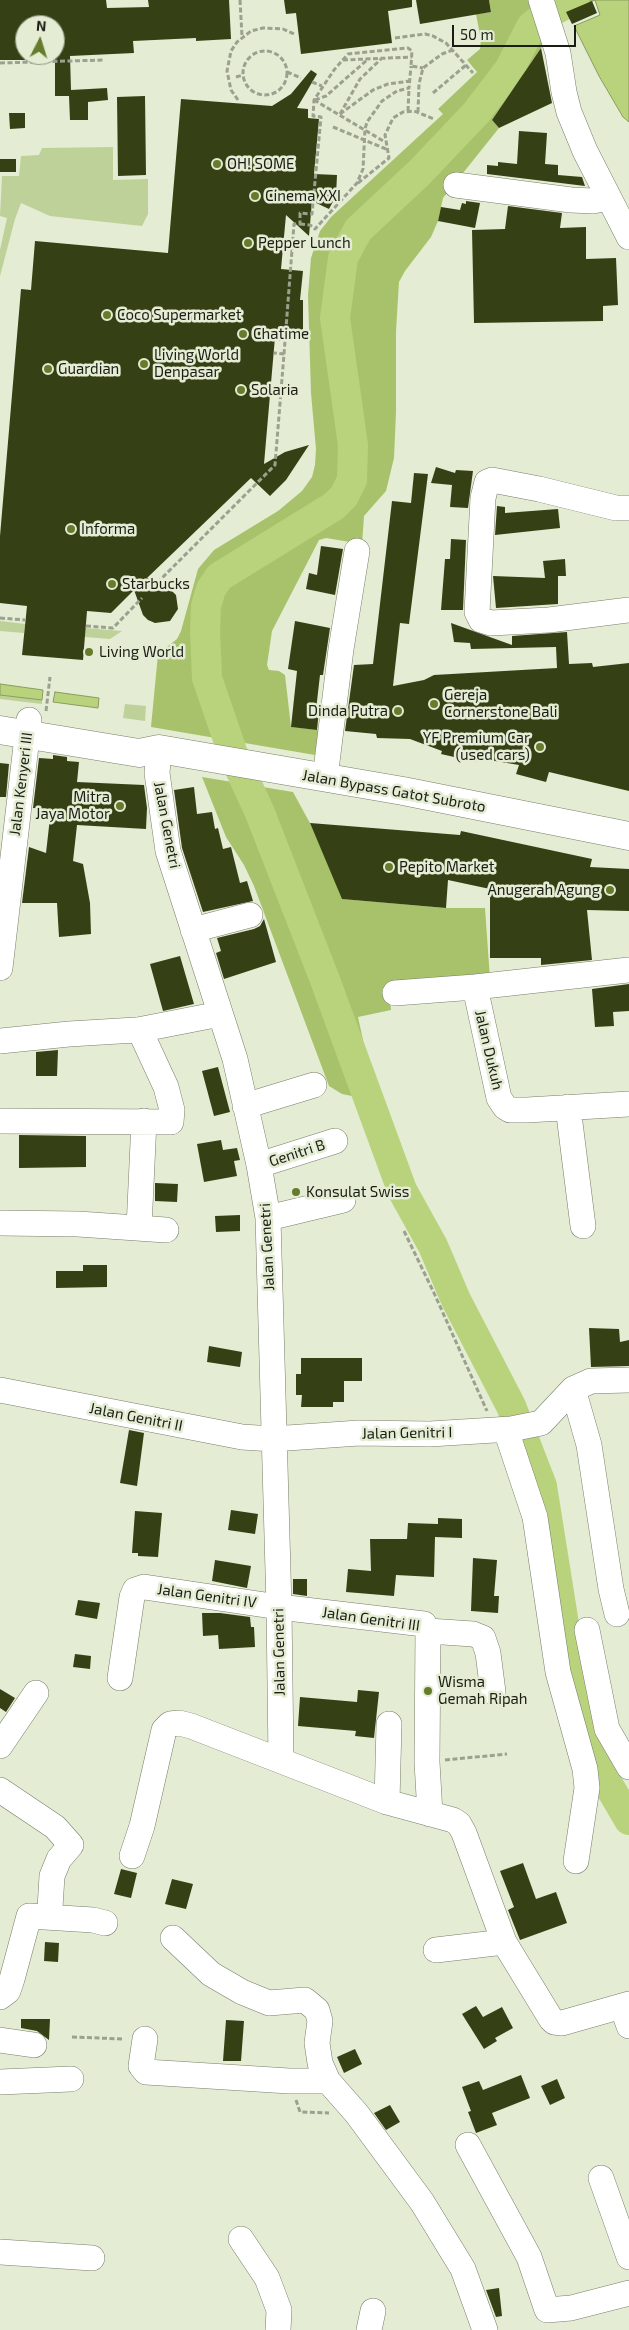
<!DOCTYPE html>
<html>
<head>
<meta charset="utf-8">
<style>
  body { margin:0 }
  #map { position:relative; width:629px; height:2330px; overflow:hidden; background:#e4ecd4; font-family:"Exo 2",sans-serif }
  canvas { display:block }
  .north { position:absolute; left:15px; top:15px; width:50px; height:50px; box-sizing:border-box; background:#e4ecd4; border:1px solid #939987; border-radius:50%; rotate:5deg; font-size:14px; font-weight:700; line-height:20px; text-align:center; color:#1a1d14 }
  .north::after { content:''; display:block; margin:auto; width:18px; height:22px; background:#667c2c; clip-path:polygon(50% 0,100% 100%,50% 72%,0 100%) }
  .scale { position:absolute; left:452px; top:25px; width:124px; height:22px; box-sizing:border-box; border:2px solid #1a1d14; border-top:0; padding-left:6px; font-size:15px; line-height:18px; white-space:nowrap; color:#1a1d14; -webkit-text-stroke:4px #e4ecd4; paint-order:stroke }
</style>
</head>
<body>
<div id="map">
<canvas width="629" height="2330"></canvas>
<div class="north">N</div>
<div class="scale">50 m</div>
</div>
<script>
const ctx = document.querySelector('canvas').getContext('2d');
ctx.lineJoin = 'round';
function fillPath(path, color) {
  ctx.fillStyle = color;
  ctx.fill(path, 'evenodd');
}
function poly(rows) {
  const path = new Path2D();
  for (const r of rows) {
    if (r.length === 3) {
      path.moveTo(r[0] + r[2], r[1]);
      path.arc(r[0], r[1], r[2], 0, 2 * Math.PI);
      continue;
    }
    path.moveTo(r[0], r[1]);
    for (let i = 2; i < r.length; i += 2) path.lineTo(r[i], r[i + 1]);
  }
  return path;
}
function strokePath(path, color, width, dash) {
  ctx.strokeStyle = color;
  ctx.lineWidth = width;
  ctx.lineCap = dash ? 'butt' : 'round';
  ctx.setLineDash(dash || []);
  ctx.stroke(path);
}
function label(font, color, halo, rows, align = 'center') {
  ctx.font = font + ' "Exo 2",sans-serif';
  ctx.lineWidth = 5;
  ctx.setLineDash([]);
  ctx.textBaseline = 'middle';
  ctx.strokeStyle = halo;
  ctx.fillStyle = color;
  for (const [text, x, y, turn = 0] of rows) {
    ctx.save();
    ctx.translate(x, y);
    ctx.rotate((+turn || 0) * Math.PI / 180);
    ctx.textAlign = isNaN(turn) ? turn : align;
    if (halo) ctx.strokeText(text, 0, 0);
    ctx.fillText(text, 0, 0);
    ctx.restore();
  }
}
fillPath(poly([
  [113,147,113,180,148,179,148,214,142,226,50,216,21,203,15,219,0,276,0,250,7,218,0,216,2,176,19,176,21,156,39,155,42,148],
  [0,621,25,624,24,633,0,631],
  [85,628,122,631,110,639,85,637],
  [0,695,42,700,42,704,0,699],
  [125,704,146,706,145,721,123,718]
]), '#bed198');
fillPath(poly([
  [489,0,531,0,543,45,492,120,499,128,443,198,438,221,431,237,405,271,399,282,396,331,396,412,394,458,386,491,364,516,362,544,326,538,319,540,272,631,267,665,269,670,279,671,285,675,291,727,319,730,315,755,151,727,158,654,177,639,181,631,198,569,214,550,278,511,302,491,312,477,315,465,316,449,311,393,308,295,311,258,320,231,331,217,443,114,438,109,477,72,467,60,480,49,481,40,476,14,491,12],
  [202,777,293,792,311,825,343,899,446,908,485,908,490,979,389,987,391,1010,358,1017,374,1091,352,1096,342,1094,329,1086,254,886,244,865,226,837]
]), '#a8c26c');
const water = poly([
  [564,0,629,0,629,122,623,117,599,76,574,26,600,15,595,0,566,12,564,0],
  [0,684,43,690,42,700,0,695,0,684],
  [55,692,99,698,98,708,53,702,55,692]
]);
fillPath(water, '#b9d37c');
strokePath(water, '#899c5d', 1);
strokePath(poly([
  [574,0,547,14,531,27,509,70,476,113,420,172,358,230,343,258,335,318,353,445,352,480,344,496,334,506,219,577,211,589,206,606,205,632,207,678,233,754,260,813,325,980,402,1190,433,1246,456,1300,511,1406,542,1486,574,1687,591,1755,629,1820]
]), '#b9d37c', 30);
fillPath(poly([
  [0,0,106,0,107,8,149,7,148,0,229,0,231,39,196,41,196,38,133,41,134,53,70,56,71,90,107,88,108,100,88,102,88,120,70,120,69,96,55,96,55,25,25,25,25,60,0,60],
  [284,0,412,0,412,7,388,11,392,43,301,54,296,13,286,14],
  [416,0,489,0,491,12,420,24],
  [592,1,597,13,572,24,566,12],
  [541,48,552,103,499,128,492,120],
  [311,70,317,74,297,108,308,109,308,118,319,119,314,174,337,175,336,196,329,209,312,201,309,236,286,215,281,269,303,271,300,300,303,300,303,339,277,341,275,337,264,464,285,452,309,445,286,480,270,496,251,478,147,578,170,589,176,595,178,609,170,621,155,623,148,620,143,615,134,590,111,613,87,611,83,660,22,655,27,606,0,603,0,536,21,289,31,290,35,241,168,253,181,99,272,106,291,94],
  [145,96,146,175,118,176,117,97],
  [9,113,25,113,25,128,10,129],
  [519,131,547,133,545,164,558,165,558,175,582,177,585,186,487,174,487,165,498,166,498,162,517,164],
  [0,159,16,159,16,172,0,172],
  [466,201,480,203,475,228,438,221,441,207,460,210,462,203,466,204],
  [508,206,562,213,560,228,586,227,586,259,616,258,618,305,603,306,603,321,474,323,472,230,505,229],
  [436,467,455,473,456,470,473,471,468,508,450,507,452,485,431,483],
  [414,473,428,474,409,624,400,623,393,686,424,680,434,675,557,668,556,647,471,649,470,643,454,642,451,623,512,645,512,636,567,632,569,664,592,663,593,667,629,663,629,791,549,772,546,782,516,774,519,765,477,758,476,762,441,754,442,751,410,739,377,738,376,734,345,731,354,665,373,664,392,501,411,503],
  [497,506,505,507,505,513,558,509,560,528,495,535],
  [451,539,466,540,463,610,441,610,445,559,450,559],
  [321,546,343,549,335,595,306,589,309,573,317,575],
  [565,559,566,576,558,576,558,604,496,608,493,576,545,578,543,561],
  [295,621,330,628,323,675,320,675,316,710,319,710,317,730,291,727,297,671,288,669],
  [53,755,67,757,67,761,79,762,77,782,144,785,147,808,146,829,77,825,73,861,83,864,90,903,91,934,59,937,57,903,22,903,29,847,46,853,51,809,33,808,39,758,53,759],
  [0,763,9,764,6,797,0,797],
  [194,787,197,814,212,812,215,829,218,828,223,849,231,847,240,883,247,881,253,901,203,912,182,848,174,790],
  [310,823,460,835,461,831,592,859,590,867,629,869,629,911,587,910,592,960,541,965,541,958,490,958,490,889,448,880,446,908,342,899],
  [264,919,276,962,224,979,216,953,221,951,217,938,254,929,260,926],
  [180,956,194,1004,163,1011,150,964],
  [629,984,629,1011,613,1012,614,1026,595,1027,592,989],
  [58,1050,57,1076,36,1076,36,1052],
  [218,1067,230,1112,214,1116,202,1071],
  [19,1135,86,1136,86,1167,19,1168],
  [221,1140,223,1150,237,1148,240,1160,234,1161,237,1176,204,1182,197,1144],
  [155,1183,178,1184,177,1202,155,1201],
  [240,1215,240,1231,216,1232,215,1216],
  [83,1265,107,1265,107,1287,56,1288,56,1271,83,1271],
  [589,1328,619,1329,620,1342,629,1340,629,1366,591,1367],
  [209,1346,242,1352,240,1367,207,1362],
  [301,1358,362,1358,362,1381,344,1381,344,1402,333,1402,333,1407,301,1407,302,1395,296,1395,296,1374,301,1374],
  [129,1430,144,1433,137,1486,120,1483],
  [231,1510,258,1514,255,1534,228,1530],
  [135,1511,162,1513,158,1557,138,1556,138,1553,132,1553],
  [438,1518,462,1519,462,1538,435,1537,434,1577,396,1575,394,1596,346,1592,348,1569,371,1571,370,1539,407,1539,408,1523,438,1524],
  [473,1558,497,1560,494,1596,499,1596,498,1613,471,1611],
  [215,1560,251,1566,247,1588,212,1581],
  [293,1579,307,1579,307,1596,293,1594],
  [78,1600,100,1603,97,1619,75,1615],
  [202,1613,220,1613,250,1617,251,1627,254,1627,255,1647,219,1649,218,1635,203,1636],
  [75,1654,91,1656,90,1669,73,1667],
  [0,1689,15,1698,6,1712,0,1708],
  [358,1690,379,1692,374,1738,355,1736,356,1731,298,1726,300,1697,357,1702],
  [523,1863,536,1899,556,1892,567,1923,520,1940,508,1910,514,1907,500,1871],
  [121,1869,137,1873,131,1898,114,1894],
  [172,1879,193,1884,186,1909,165,1904],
  [45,1942,59,1943,58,1962,44,1961],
  [476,2006,483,2017,502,2007,513,2028,495,2038,497,2041,484,2049,462,2014],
  [21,2019,50,2019,49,2040,37,2031,21,2028],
  [226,2020,244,2021,241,2061,223,2061],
  [355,2049,362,2064,344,2073,337,2057],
  [521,2075,530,2098,492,2113,497,2125,476,2133,468,2112,471,2111,462,2087,479,2081,483,2090],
  [557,2079,565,2098,550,2105,541,2086],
  [390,2105,400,2122,386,2130,374,2113],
  [499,2288,502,2316,496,2317,486,2290]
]), '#354114');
const minor = poly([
  [541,0,558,53,564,92,569,112,585,151,629,237],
  [456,185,571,200,593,201,608,198],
  [629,508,616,508,539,489,492,480,487,482,483,498,477,612,481,620,491,623,549,620,629,610],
  [159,749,157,773,168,851,235,1059,259,1165,268,1218,279,1607,281,1759],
  [325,778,341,649,357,551],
  [193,930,250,915],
  [0,968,29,720],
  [475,987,499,1098,505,1107,510,1110,527,1110,629,1104],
  [395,993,475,987,629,970],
  [138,1030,220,1014],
  [0,1041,69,1034,136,1030,141,1033,166,1087,172,1110,171,1122,0,1121],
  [245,1106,314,1085],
  [568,1107,583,1226],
  [259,1165,335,1141],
  [268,1218,343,1200],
  [0,1223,78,1224,166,1230],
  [139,1228,144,1121],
  [573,1389,589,1445,611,1589,617,1614],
  [0,1390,242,1437,273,1439,359,1433,430,1434,511,1429,541,1423,573,1389,591,1381,629,1380],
  [506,1430,535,1517,558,1672,585,1769,587,1788,576,1861],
  [587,1630,607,1729,629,1767],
  [428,1631,473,1634,483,1638,488,1653,493,1692],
  [120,1678,132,1597,135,1590,144,1587,279,1607,424,1624,428,1631,427,1762,430,1814],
  [0,1746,36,1693],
  [0,1790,55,1827,71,1845,59,1859,52,1876,50,1908],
  [387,1802,389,1724],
  [132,1856,142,1826,164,1730,170,1724,179,1723,191,1726,387,1802,453,1820,459,1824,464,1833,504,1942,551,2019,554,2022,562,2023,629,2004],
  [173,1938,211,1974,242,1992,269,2003,305,2000,317,2010,320,2021,317,2043,320,2063,328,2081,357,2114,422,2202,463,2269,485,2330],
  [436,1950,504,1942],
  [0,1997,8,1991,12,1979,29,1916,93,1920,105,1923],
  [622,2006,629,2026],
  [145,2039,141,2066,146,2072,289,2081,328,2081],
  [0,2040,34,2045],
  [0,2082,71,2079],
  [468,2145,529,2257,547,2310,571,2308,629,2293],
  [601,2178,629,2257],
  [241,2239,267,2278,279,2310,278,2330],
  [0,2252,92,2258],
  [369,2330,373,2311]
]);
const highway = poly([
  [0,730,139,753,159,749,403,791,629,836]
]);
strokePath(minor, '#777e68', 26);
strokePath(highway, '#777e68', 29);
strokePath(poly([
  [240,0,242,36],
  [395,38,425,34,433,36,446,43,473,73],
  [265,73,22],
  [343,60,412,57],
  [0,63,103,60],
  [287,72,301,78],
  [236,77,243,75],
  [312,82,322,86],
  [433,93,466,65],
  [238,100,231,90,227,71,231,51,237,42,251,31,263,28,283,29,294,34],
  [314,100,385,142],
  [315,100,326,96,367,60],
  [408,111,409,88],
  [418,112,419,84,423,68,442,54,453,50],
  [340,114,373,90,388,84,410,81],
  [340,114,360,79,381,59],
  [333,127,386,149],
  [358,183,389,158,385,135,393,118,403,112,414,111,434,119],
  [300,224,310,225,315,229,357,183,363,169,365,129,367,122,382,101,397,91,409,88,411,66],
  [283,250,292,251],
  [284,354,294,224,300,224,300,213,312,214,321,117,313,116,314,100,334,70,348,54,408,48,412,51,411,66,423,68],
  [152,588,275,465,284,354,274,353],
  [0,618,25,620],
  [86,626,113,628,142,598],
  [46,711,50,677],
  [404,1231,434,1293,487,1411],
  [445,1760,507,1754],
  [72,2037,124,2039],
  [296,2100,300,2112,329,2113]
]), '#9ba18e', 3, [5, 2.5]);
strokePath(minor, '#fff', 25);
strokePath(highway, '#fff', 28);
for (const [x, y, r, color] of [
  [217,164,5,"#667c2c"],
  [255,196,5,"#667c2c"],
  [248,243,5,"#667c2c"],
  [107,315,5,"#667c2c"],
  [243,334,5,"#667c2c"],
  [144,364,5,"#667c2c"],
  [48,369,5,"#667c2c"],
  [241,390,5,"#667c2c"],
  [71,529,5,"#667c2c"],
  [112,584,5,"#667c2c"],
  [89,652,5,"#667c2c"],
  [434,704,5,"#667c2c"],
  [398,711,5,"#667c2c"],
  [540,747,5,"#667c2c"],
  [120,806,5,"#667c2c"],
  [389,867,5,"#667c2c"],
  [610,890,5,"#667c2c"],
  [296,1192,5,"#667c2c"],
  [428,1691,5,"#667c2c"]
]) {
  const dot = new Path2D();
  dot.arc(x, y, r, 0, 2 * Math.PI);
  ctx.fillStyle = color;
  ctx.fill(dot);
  strokePath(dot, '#e4ecd4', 2);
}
label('15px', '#1a1d14', '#e4ecd4', [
  ["OH! SOME",227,164],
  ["Cinema XXI",265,196],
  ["Pepper Lunch",258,243],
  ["Coco Supermarket",117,315],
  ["Chatime",253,334],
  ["Living World",154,355],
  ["Denpasar",154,372],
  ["Guardian",58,369],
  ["Solaria",251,390],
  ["Informa",81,529],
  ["Starbucks",122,584],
  ["Living World",99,652],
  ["Gereja",444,695],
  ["Cornerstone Bali",444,712],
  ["Dinda Putra",388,711,"right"],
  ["YF Premium Car",530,738,"right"],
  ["(used cars)",530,755,"right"],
  ["Mitra",110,797,"right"],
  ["Jaya Motor",110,814,"right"],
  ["Pepito Market",399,867],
  ["Anugerah Agung",600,890,"right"],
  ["Konsulat Swiss",306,1192],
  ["Wisma",438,1682],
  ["Gemah Ripah",438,1699]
], 'left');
label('15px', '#1a1d14', '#e4ecd4', [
  ["Jalan Kenyeri III",21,784,-83],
  ["Jalan Bypass Gatot Subroto",394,791,10],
  ["Jalan Genetri",167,825,79],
  ["Jalan Dukuh",489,1050,77],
  ["Genitri B",297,1153,-18],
  ["Jalan Genetri",267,1247,-93],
  ["Jalan Genitri II",136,1417,11],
  ["Jalan Genitri I",407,1433,-1],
  ["Jalan Genitri IV",207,1596,8],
  ["Jalan Genitri III",371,1619,8],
  ["Jalan Genetri",279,1652,-91]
]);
</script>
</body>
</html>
